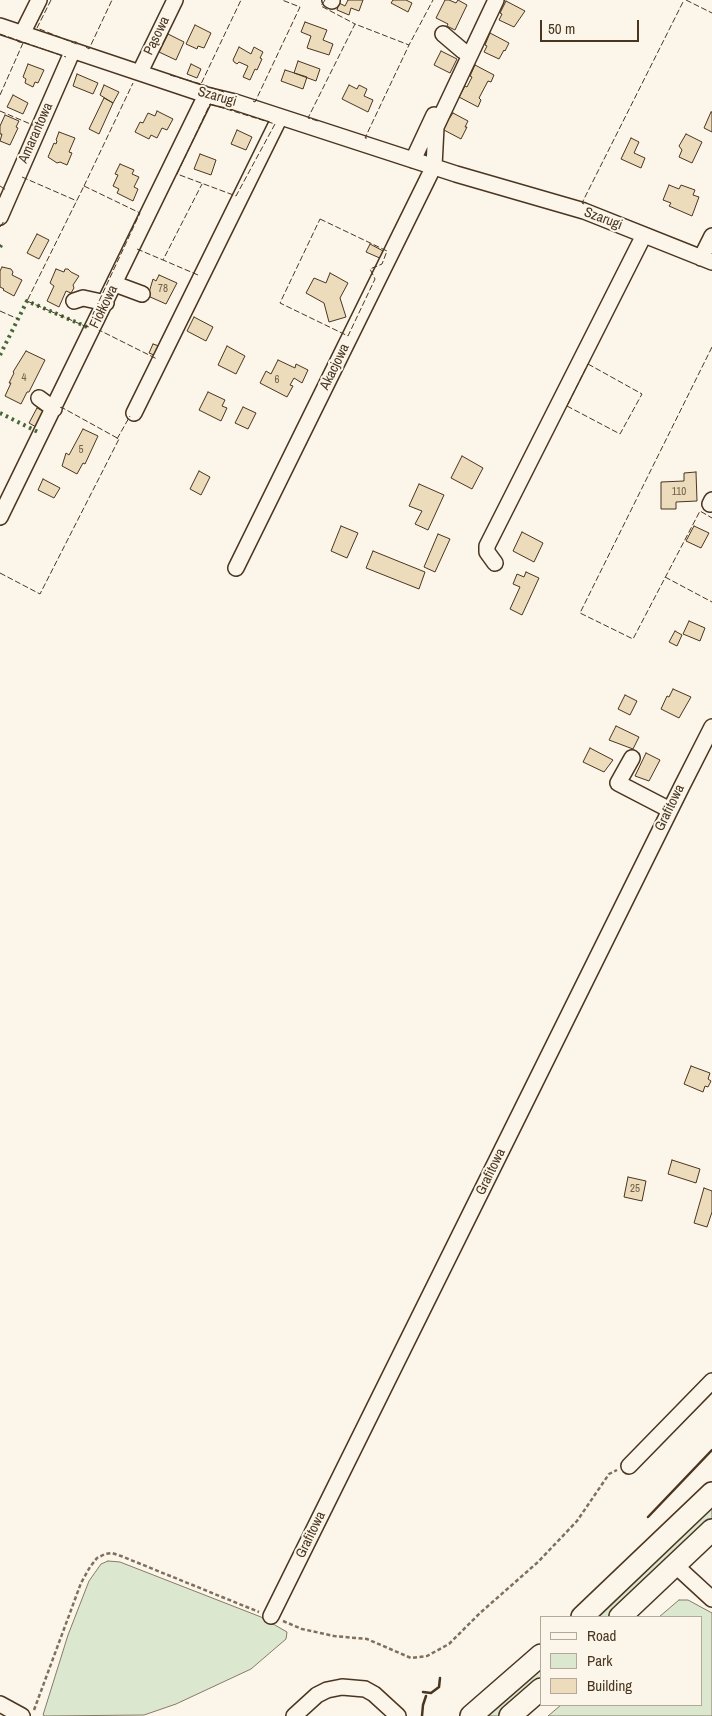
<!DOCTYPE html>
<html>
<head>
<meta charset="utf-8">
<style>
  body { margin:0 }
  #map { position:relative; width:712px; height:1716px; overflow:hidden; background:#fbf6e9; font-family:"Archivo Narrow",sans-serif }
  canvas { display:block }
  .legend { position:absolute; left:540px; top:1616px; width:162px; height:90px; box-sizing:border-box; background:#fbf6e9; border:1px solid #b4a999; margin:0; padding:6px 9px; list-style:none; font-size:15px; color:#4a3520 }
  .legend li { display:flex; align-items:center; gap:10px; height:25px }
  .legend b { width:25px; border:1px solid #b4a999 }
  .scale { position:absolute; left:540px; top:20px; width:99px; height:22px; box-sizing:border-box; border:2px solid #4a3520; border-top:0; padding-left:6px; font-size:15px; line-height:18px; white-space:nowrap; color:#4a3520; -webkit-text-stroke:4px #fbf6e9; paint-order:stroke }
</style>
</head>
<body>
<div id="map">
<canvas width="712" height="1716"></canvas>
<ul class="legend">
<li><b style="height:6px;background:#fbf6e9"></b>Road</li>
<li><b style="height:14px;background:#dce7d0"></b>Park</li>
<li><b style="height:14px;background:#ecdcbc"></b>Building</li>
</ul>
<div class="scale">50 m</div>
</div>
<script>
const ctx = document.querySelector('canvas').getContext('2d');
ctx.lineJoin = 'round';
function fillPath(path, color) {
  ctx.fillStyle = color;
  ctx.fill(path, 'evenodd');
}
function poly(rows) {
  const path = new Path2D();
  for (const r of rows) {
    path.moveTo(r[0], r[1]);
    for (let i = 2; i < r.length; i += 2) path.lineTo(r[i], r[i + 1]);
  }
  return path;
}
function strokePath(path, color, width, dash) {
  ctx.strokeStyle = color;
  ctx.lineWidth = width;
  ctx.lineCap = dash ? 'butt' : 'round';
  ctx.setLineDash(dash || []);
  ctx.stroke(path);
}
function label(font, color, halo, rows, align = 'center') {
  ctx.font = font + ' "Archivo Narrow",sans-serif';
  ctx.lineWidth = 4;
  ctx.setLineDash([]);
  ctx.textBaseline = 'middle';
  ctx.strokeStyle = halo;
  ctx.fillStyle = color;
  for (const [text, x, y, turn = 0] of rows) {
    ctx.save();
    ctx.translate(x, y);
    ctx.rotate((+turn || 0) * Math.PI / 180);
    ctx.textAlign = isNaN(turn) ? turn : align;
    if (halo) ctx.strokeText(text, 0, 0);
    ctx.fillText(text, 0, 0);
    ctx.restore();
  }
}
const green = poly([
  [712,1504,712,1518,650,1579,607,1617,594,1617,712,1504],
  [108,1561,120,1562,261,1617,287,1632,286,1639,251,1669,176,1704,144,1715,45,1716,43,1715,68,1635,89,1581,101,1564,108,1561],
  [679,1600,688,1600,712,1613,712,1716,548,1716,561,1705,701,1705,701,1617,659,1617,679,1600],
  [541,1667,541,1678,498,1716,486,1716,541,1667]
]);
fillPath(green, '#dce7d0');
strokePath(green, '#887966', 1);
const building = poly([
  [348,0,363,0,359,11,351,8,349,15,337,10,339,3,345,6,348,0],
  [393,0,406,0,412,3,408,12,391,3,393,0],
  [445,0,449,0,456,3,458,0,467,5,455,30,447,26,448,24,436,18,445,0],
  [506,1,525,11,514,27,499,20,502,14,500,13,506,1],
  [305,22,327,30,323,40,333,44,329,55,307,48,311,36,301,32,305,22],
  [195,25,211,33,204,48,198,46,197,49,186,44,195,25],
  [490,33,509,43,505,51,504,50,499,59,484,52,487,46,485,45,490,33],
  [168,34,184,42,176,60,159,52,168,34],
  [239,47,251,54,254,47,263,52,260,58,262,59,257,70,255,69,250,80,243,77,248,66,239,62,237,64,234,62,233,60,239,47],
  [441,51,457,59,450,73,434,65,441,51],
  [298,61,320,69,316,81,294,73,298,61],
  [28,64,44,70,38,83,35,82,33,87,25,83,26,79,23,77,28,64],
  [191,64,201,69,197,78,187,74,191,64],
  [475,65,494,75,491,82,488,81,479,98,481,100,478,107,459,97,465,86,467,87,472,77,470,76,475,65],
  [285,70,307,77,303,89,281,81,285,70],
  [77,74,98,83,93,94,73,86,77,74],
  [104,85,119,92,113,103,100,95,104,85],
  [349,85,357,89,359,85,367,89,364,96,373,100,368,112,342,99,349,85],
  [13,95,28,103,23,114,7,107,13,95],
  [104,98,113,103,99,134,89,129,104,98],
  [157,111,173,119,167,130,162,128,157,138,151,135,149,139,135,132,140,122,143,123,148,113,155,116,157,111],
  [711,112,712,112,712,132,704,128,711,112],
  [453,113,468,121,465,127,467,127,461,139,442,129,453,113],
  [5,115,19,121,16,127,18,128,10,145,0,141,2,134,0,134,0,126,5,115],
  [237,130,252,137,246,150,231,144,237,130],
  [59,132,75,138,69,152,72,153,67,165,60,162,57,163,48,157,54,143,56,144,57,141,56,140,59,132],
  [686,134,702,142,692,163,679,157,682,150,679,146,686,134],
  [631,138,639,142,634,153,645,158,641,168,621,159,631,138],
  [200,154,216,160,211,175,194,169,200,154],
  [120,164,134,170,132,174,139,177,134,187,138,189,133,201,117,193,119,189,113,186,118,175,115,174,120,164],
  [669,185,679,189,681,185,695,190,693,195,699,197,692,216,669,206,671,203,663,200,669,185],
  [37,234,49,240,39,259,27,253,37,234],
  [370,244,385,252,382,259,366,252,370,244],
  [2,267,11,269,13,272,12,275,22,280,14,296,3,290,4,289,0,287,0,271,2,267],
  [56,269,64,272,65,269,68,269,71,272,79,276,73,285,74,288,71,293,66,291,59,307,47,301,54,286,50,283,56,269],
  [330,273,348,283,340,298,346,317,329,322,324,303,306,293,314,278,326,283,330,273],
  [159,275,177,283,166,304,148,296,153,279,156,281,159,275],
  [194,317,213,327,206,341,187,331,194,317],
  [153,344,159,346,154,355,149,353,153,344],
  [227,346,245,356,236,374,218,365,227,346],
  [26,351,45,360,29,392,27,392,21,404,5,396,11,383,9,383,14,373,13,372,26,351],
  [278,360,295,368,296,364,308,370,302,383,294,378,290,385,293,386,287,397,260,383,266,371,271,374,278,360],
  [208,392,225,400,222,406,227,408,221,421,199,410,208,392],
  [243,407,256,413,248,429,235,423,243,407],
  [37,408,43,411,36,427,29,423,37,408],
  [83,429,98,436,85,464,83,463,77,474,62,466,66,453,69,455,83,429],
  [462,456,483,468,472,489,451,478,462,456],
  [199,471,210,477,201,495,190,489,199,471],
  [696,472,697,501,676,502,676,509,661,509,661,482,684,481,684,473,696,472],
  [43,479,60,488,54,498,38,490,43,479],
  [419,484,444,495,428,530,415,524,422,511,409,506,419,484],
  [341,526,358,533,347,558,331,551,341,526],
  [694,526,709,533,701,548,686,541,694,526],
  [522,532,543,543,534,562,513,551,522,532],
  [438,534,450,539,435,572,424,567,438,534],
  [373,551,425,572,419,589,366,568,373,551],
  [526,572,539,578,522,615,510,609,520,587,513,584,517,574,524,577,526,572],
  [689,621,705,628,700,641,683,634,689,621],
  [675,631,682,635,677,646,669,642,675,631],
  [673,689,691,697,679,718,661,709,667,696,669,697,673,689],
  [625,695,637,701,630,715,618,709,625,695],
  [616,726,639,737,633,749,609,740,616,726],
  [590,748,613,760,604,772,583,762,590,748],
  [646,753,660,760,649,781,635,776,646,753],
  [691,1066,710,1073,708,1079,711,1081,708,1087,705,1086,703,1092,684,1084,691,1066],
  [672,1160,700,1169,696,1183,668,1174,672,1160],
  [628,1177,646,1181,642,1201,624,1197,628,1177],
  [704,1188,712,1191,712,1212,707,1227,694,1223,704,1188]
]);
fillPath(building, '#ecdcbc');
strokePath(building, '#4a3520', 1);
const minor = poly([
  [330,0,332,1],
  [0,26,206,95,235,102,456,174,584,211,712,262],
  [22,34,39,0],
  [443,34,463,51],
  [140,72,175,0],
  [413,160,434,115],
  [0,217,73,50],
  [701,258,712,236],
  [115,284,142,294],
  [74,301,83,298,106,303],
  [39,398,54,409],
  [134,413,280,117],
  [710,504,712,500],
  [0,517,206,95],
  [495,563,487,552,487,546,644,235],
  [236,568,434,166,436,127,496,0],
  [632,758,618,783,670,810],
  [629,1466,712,1381],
  [675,1565,712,1599],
  [271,1616,682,786,712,727],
  [0,1704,22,1716],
  [294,1716,317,1695,327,1690,342,1687,365,1689,374,1694,398,1716]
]);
const highway = poly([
  [582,1617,712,1493],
  [620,1617,712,1530],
  [471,1716,541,1655],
  [510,1716,541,1689]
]);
strokePath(minor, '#4a3520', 18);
strokePath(highway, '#4a3520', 24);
strokePath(poly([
  [283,1621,302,1629,334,1636,367,1639,411,1658,427,1656,449,1644,480,1613,538,1562,577,1521,609,1474,617,1470],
  [34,1710,81,1583,90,1567,97,1558,105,1554,112,1553,121,1556,259,1612]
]), '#7f6f5c', 2.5, [4, 2.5]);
strokePath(minor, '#fbf6e9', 15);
strokePath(highway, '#fbf6e9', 21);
strokePath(poly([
  [0,247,3,242],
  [0,355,27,301,87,327,87,329],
  [0,413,38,432]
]), '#436837', 4, [2.5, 4]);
strokePath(poly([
  [51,0,37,28,79,45],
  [325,0,321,6,355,24],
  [686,0,712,13],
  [0,34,66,57],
  [86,47,89,49,112,0],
  [170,75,201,84],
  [224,92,201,84,241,0],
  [0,95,23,43],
  [253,101,255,102,300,7,282,0],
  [210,104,275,124,236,196,177,174,210,104],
  [0,111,35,126],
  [318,121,308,118,355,24,409,45],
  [367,138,365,138,409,45,433,0],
  [22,177,77,201],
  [0,186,6,190],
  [84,186,140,213,87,327,27,301,84,186],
  [84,186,133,83],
  [584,204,582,203,684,0],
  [320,219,387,251,382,264,370,269,375,279,348,336,280,303,320,219],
  [0,227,4,221],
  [137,249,163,260],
  [198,275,163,260,202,184],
  [0,311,18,319],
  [97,329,157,359],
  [712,347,580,613,633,639,700,511,712,518],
  [588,364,642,394,620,434,567,406,588,364],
  [117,439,130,416],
  [0,573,40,594,119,439,61,407,60,409],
  [665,577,712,602]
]), '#4a3520', 1, [6, 2.5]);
strokePath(poly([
  [648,1517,712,1450],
  [423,1692,431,1693,439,1687,440,1678],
  [422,1716,423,1705,426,1696]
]), '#4a3520', 2.5);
label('11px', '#725f47', null, [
  ["78",163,289],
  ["4",24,378],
  ["6",277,380],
  ["5",81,450],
  ["110",679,492],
  ["25",635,1189]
]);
label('14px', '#4a3520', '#fbf6e9', [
  ["Pąsowa",157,36,-64],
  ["Szarugi",217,97,16],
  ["Amarantowa",36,133,-66],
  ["Szarugi",603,219,21],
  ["Fiołkowa",104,307,-64],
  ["Akacjowa",335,367,-64],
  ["Grafitowa",670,808,-64],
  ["Grafitowa",491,1172,-64],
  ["Grafitowa",311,1535,-64]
]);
</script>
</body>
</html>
